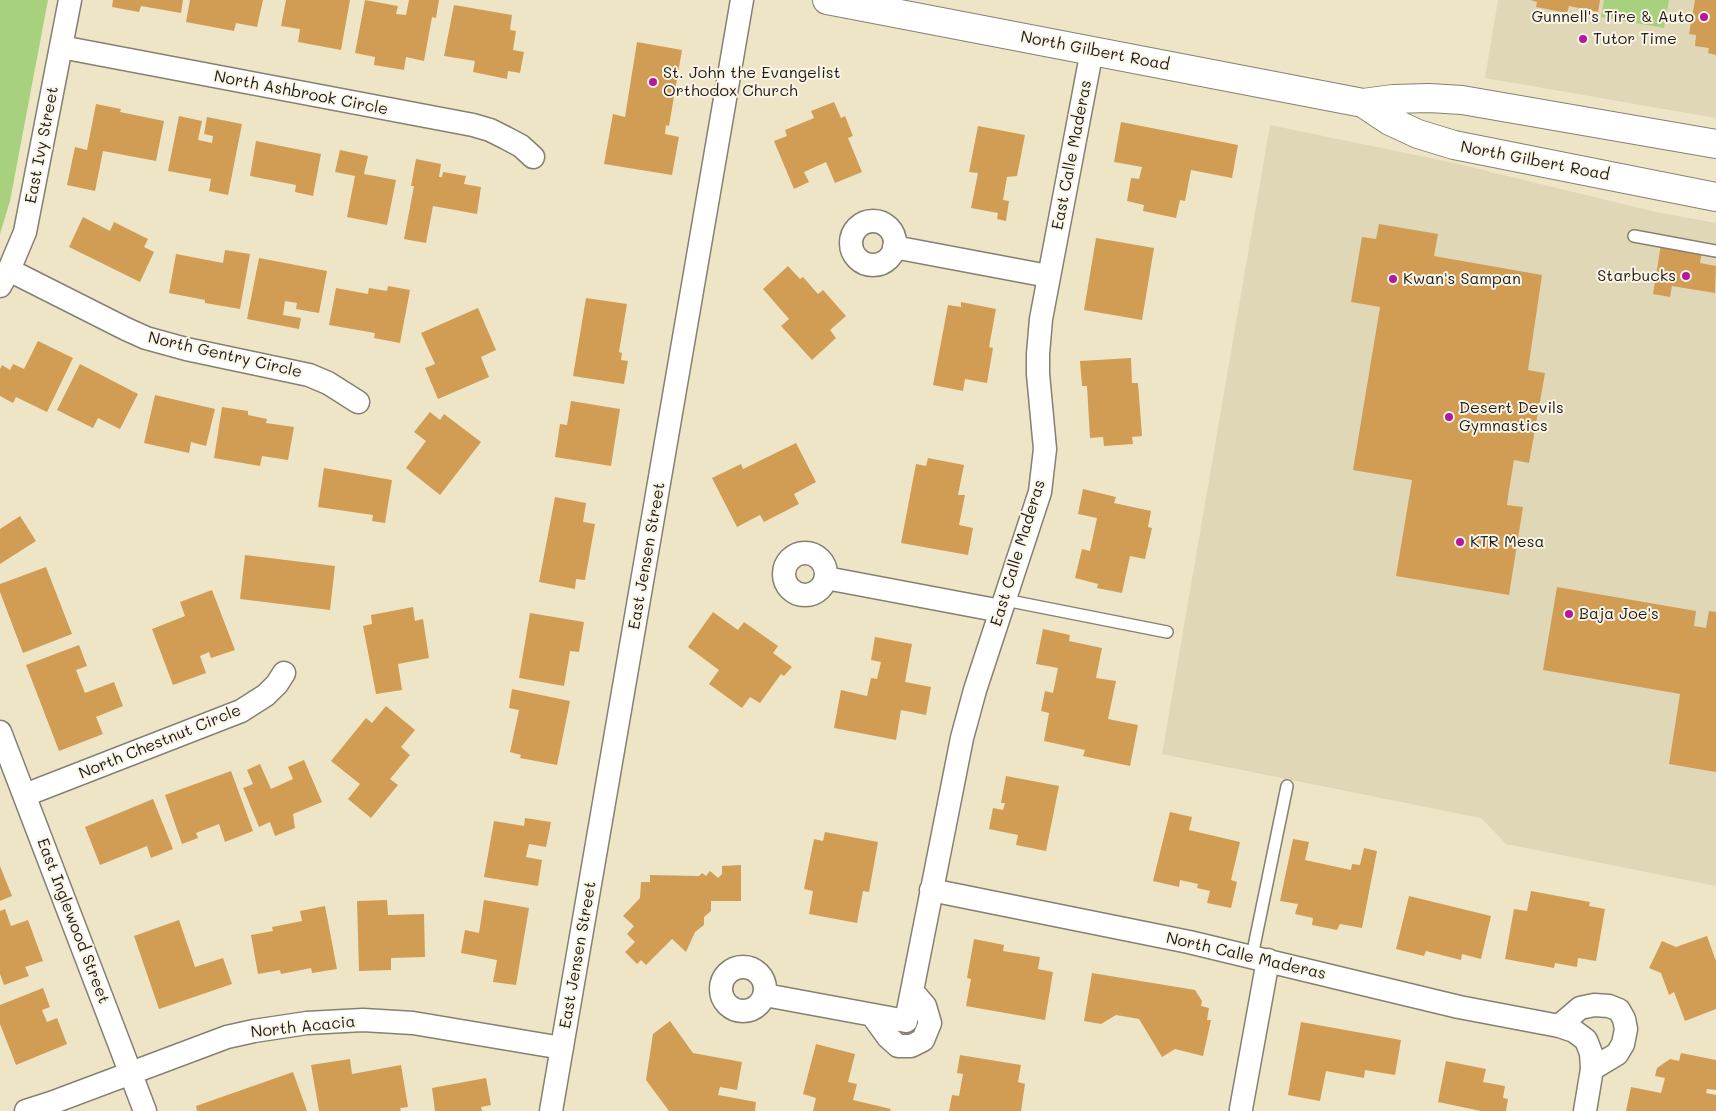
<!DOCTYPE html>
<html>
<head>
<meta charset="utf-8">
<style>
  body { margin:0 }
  canvas { display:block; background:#eee5c6 }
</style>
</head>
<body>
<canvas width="1716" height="1111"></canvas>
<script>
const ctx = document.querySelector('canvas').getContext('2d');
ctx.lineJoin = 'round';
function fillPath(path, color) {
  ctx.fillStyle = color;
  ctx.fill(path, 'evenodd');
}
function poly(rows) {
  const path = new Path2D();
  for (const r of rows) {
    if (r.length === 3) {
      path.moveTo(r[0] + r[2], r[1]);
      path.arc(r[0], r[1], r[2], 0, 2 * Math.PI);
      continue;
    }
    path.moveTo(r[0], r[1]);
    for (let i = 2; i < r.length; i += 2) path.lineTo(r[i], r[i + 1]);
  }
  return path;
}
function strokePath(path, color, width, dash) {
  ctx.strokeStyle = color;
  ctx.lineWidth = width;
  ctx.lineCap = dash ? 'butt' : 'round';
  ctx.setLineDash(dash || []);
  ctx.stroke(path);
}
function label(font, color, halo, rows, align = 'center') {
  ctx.font = font + ' Mali,sans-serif';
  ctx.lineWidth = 4;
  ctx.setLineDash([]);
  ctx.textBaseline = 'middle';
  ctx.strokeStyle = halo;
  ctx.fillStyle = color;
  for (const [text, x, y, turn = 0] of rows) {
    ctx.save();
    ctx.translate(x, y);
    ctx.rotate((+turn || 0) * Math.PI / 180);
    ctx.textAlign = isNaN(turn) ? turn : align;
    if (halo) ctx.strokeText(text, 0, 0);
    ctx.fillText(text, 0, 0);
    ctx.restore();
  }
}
fillPath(poly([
  [1498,0,1716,0,1716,118,1485,78],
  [1270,125,1454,163,1656,212,1716,223,1716,886,1506,844,1481,818,1162,754]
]), '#e0d7b7');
fillPath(poly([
  [0,0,48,0,10,201,0,234],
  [1604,0,1669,0,1664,28,1601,17]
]), '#a7d17d');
fillPath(poly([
  [113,0,183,0,181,13,141,6,139,12,112,7],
  [190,0,263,0,257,27,236,23,234,31,186,22],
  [286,0,350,0,341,50,298,42,300,29,281,26],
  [365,0,398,6,396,14,406,15,409,0,439,0,436,18,432,17,424,61,406,57,404,70,374,65,375,57,355,53],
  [1530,0,1600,0,1598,12,1569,6,1567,13,1536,7,1537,2],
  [1695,0,1716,0,1716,55,1708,53,1709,48,1695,46,1696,35,1689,34],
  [454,5,512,15,510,30,516,31,513,50,524,52,520,73,508,71,507,79,473,72,475,61,444,56],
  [637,42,682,50,669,126,666,125,665,134,679,137,672,175,604,164,613,114,625,117],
  [834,102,841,118,845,116,853,136,848,138,862,172,835,183,826,162,804,172,809,182,794,189,774,141,787,136,785,130,814,118,811,111],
  [96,104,121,109,120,112,164,121,156,161,103,151,95,191,67,185,75,147,87,150],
  [179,116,202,121,198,140,212,143,213,136,204,134,207,117,242,124,228,195,209,191,211,179,168,171],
  [1121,122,1238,145,1232,178,1191,170,1185,201,1180,200,1176,218,1143,211,1144,205,1127,201,1131,178,1139,179,1142,167,1114,162],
  [978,126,1025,135,1017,176,1007,177,1003,200,1009,201,1006,221,997,219,998,213,971,208,978,173,969,172],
  [256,141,321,154,313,196,295,192,296,185,250,176],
  [340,150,368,156,364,174,396,180,387,225,347,217,355,176,335,172],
  [416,159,441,164,439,177,442,177,443,172,466,176,464,184,481,187,477,214,433,206,426,243,404,239,414,186,411,186],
  [83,217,110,231,114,222,148,239,144,247,154,252,140,282,69,247],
  [1379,224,1438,234,1434,256,1542,275,1528,370,1545,373,1529,463,1514,460,1508,497,1507,505,1523,507,1509,595,1396,576,1412,480,1353,470,1380,307,1351,302,1362,237,1376,239],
  [1096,238,1154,248,1142,320,1084,310],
  [1661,244,1702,251,1700,263,1716,266,1715,293,1672,286,1670,297,1653,294],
  [225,250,250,254,240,309,205,303,205,300,169,293,176,254,223,263],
  [259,258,327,271,319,313,296,309,297,303,285,301,283,315,301,318,299,329,247,319],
  [788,266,800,279,803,277,818,294,823,290,846,316,830,330,836,338,812,360,781,326,789,319,763,289],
  [388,286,410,290,400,343,374,338,375,333,329,325,336,288,368,294,369,288,387,291],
  [586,298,627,304,619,352,622,353,621,360,628,361,624,384,573,376],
  [961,302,996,309,989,347,993,348,987,383,965,379,963,391,933,385,948,305,961,307],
  [478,308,496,350,481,357,489,377,438,399,425,368,435,364,421,333],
  [38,341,73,358,47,412,16,397,13,403,0,396,0,369,2,365,10,370,13,364,24,369],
  [1131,358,1132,383,1138,383,1142,436,1132,437,1133,444,1104,446,1103,437,1090,438,1087,386,1082,386,1080,361],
  [80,364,138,394,120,429,98,418,93,428,57,410],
  [155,395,215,409,206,446,191,442,189,453,144,443],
  [571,401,620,409,611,466,555,457,560,424,567,425],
  [222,407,248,411,248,415,267,419,266,423,294,427,288,460,262,456,260,466,214,458],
  [430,412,440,420,444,414,481,442,440,495,406,468,426,441,414,432],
  [796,443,816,482,794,494,799,504,764,522,760,515,737,527,712,478,741,464,743,469],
  [928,458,964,465,958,495,965,495,959,525,973,528,968,555,901,543,916,464,926,466],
  [324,468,392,480,385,523,372,521,373,515,318,507],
  [1083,489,1116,497,1114,503,1151,511,1148,527,1152,528,1145,559,1130,556,1122,593,1097,588,1098,584,1075,578,1082,549,1090,551,1097,518,1078,514],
  [555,497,586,503,583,522,595,524,585,580,576,579,575,589,539,582],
  [20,516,36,541,0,564,0,529],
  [245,555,335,566,330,610,240,599],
  [46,567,72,634,23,653,0,592,0,584],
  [1557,587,1696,611,1694,626,1706,628,1709,611,1716,612,1716,772,1669,764,1680,694,1543,670],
  [212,590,235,650,211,658,209,652,200,656,206,673,173,685,152,629,185,616,180,602],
  [413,607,415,621,423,619,429,658,398,664,402,690,376,694,363,626,372,624,371,615],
  [713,612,738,630,744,622,778,646,773,653,792,667,784,676,781,674,760,703,750,697,742,708,709,684,719,670,688,647],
  [530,613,584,622,579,652,570,651,564,686,519,678],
  [1043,629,1070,635,1069,641,1102,648,1096,678,1116,681,1108,719,1138,725,1130,766,1083,756,1085,750,1044,741,1049,713,1041,711,1045,691,1053,693,1058,668,1036,664],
  [875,637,912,644,905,682,931,687,926,715,901,710,896,740,834,728,841,690,867,696,871,678,877,679,881,662,871,660],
  [79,645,87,666,76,670,85,693,114,682,123,706,96,717,103,734,59,751,26,665],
  [512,689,570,701,557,765,520,758,521,755,510,752,519,710,509,708],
  [386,706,415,730,401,747,410,755,390,779,398,785,371,818,348,799,360,784,331,761,366,718,372,723],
  [304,760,322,802,293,814,295,828,275,836,270,822,259,827,243,788,253,784,247,770,260,764,271,789,293,779,288,767],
  [231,771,253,831,225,842,219,824,196,833,198,838,182,844,165,795],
  [1006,776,1059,786,1046,851,1016,845,1018,835,989,829,993,808,1003,810,1005,803,1001,803],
  [153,799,173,849,151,858,147,846,100,865,85,827],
  [1170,812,1192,817,1189,830,1240,842,1231,880,1237,882,1231,908,1207,903,1210,891,1197,888,1198,884,1180,880,1179,887,1153,881],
  [525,818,551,822,546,847,529,844,526,857,542,860,538,886,484,877,494,821,524,826],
  [825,832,878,842,869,892,863,891,857,923,809,914,813,891,804,889,814,839,823,841],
  [1293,839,1309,842,1305,860,1351,870,1352,864,1360,865,1364,848,1377,851,1362,928,1340,924,1337,930,1312,925,1313,918,1295,914,1298,904,1280,901],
  [741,865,741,901,711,901,711,911,704,917,704,925,695,932,686,952,672,939,646,965,641,960,637,964,625,952,635,942,627,934,634,926,623,916,640,898,641,882,650,882,650,875,699,876,702,873,706,876,710,871,718,878,722,874,722,866],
  [0,866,12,896,0,901],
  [1531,891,1590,902,1589,906,1605,909,1596,961,1578,958,1577,967,1555,963,1554,968,1505,959,1514,909,1527,911],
  [1409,896,1491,916,1481,959,1462,954,1461,960,1426,951,1424,956,1396,949],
  [387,900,388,915,424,914,425,957,391,958,391,970,359,971,357,901],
  [484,900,529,908,516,985,493,982,497,960,461,953,465,930,479,933],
  [325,906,337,969,312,973,311,968,281,974,280,970,258,974,251,935,273,931,272,927,302,921,300,911],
  [5,909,11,926,28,920,43,961,25,967,29,976,4,985,0,974,0,911],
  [179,920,195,967,223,958,232,984,159,1009,134,936],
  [1707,936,1716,961,1716,1009,1685,1021,1674,992,1669,995,1661,973,1649,968,1662,941,1676,947],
  [974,939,1004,945,1003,951,1040,957,1038,969,1053,972,1045,1020,966,1006,971,979,967,978],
  [1092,973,1195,990,1202,1001,1201,1006,1209,1008,1207,1020,1211,1020,1203,1056,1175,1049,1162,1057,1139,1019,1116,1015,1101,1024,1084,1021],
  [43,988,50,1007,42,1010,47,1022,57,1018,67,1044,16,1065,0,1024,0,1005],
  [670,1021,693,1053,742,1062,737,1090,720,1087,718,1095,756,1102,755,1111,669,1111,646,1080,653,1034],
  [1301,1022,1401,1040,1395,1075,1365,1070,1364,1078,1326,1071,1320,1101,1288,1095],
  [816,1044,855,1054,848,1082,857,1084,853,1100,891,1109,890,1111,813,1111,816,1098,803,1094],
  [1681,1053,1716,1060,1716,1090,1707,1089,1706,1093,1716,1095,1716,1111,1626,1111,1631,1087,1661,1093,1665,1078,1655,1076,1657,1068,1670,1059,1679,1061],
  [960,1055,1021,1065,1018,1082,1025,1084,1021,1111,949,1111,952,1095,959,1096,963,1074,957,1073],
  [350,1059,352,1074,401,1065,408,1107,400,1108,401,1111,319,1111,311,1065],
  [1446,1061,1486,1069,1483,1082,1505,1086,1503,1098,1508,1099,1506,1111,1481,1111,1438,1102],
  [293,1072,307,1111,197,1111,196,1106],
  [486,1078,491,1105,481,1107,482,1111,435,1111,432,1088]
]), '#d19d55');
const service = poly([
  [1634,236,1716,251],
  [1005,600,1167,632],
  [1252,956,1287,786]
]);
const minor = poly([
  [61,47,473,125,490,130,506,138,521,146,533,157],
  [873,243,22],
  [894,247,1048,276],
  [9,270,126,329,146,338,186,349,309,375,328,383,358,402],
  [0,286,9,270,25,232,70,0],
  [805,574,21],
  [826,578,1001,611],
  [0,732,145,1111],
  [25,795,241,711,266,695,277,684,284,673],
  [931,890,1189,942,1459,1007,1559,1026,1574,1031,1586,1040,1591,1053,1592,1069,1585,1111],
  [743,989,22],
  [765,995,906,1021,962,738,975,690,1040,492,1045,449,1038,374,1038,354,1041,319,1092,50],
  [872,1015,888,1037,898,1046,911,1046,923,1040,930,1023,925,1006,912,991],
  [1559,1026,1580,1008,1594,1005,1609,1006,1619,1010,1624,1019,1626,1029,1623,1044,1617,1054,1592,1069],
  [1241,1109,1268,960],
  [26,1111,51,1103,227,1037,254,1031,307,1023,363,1020,413,1023,562,1048],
  [551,1111,742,0]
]);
const primary = poly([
  [827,0,1363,103,1393,99,1429,98,1462,100,1716,144],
  [1363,103,1390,121,1418,134,1454,145,1716,197]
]);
strokePath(service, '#858071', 14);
strokePath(minor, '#858071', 25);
strokePath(primary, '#858071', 30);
strokePath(service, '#fff', 11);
strokePath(minor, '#fff', 22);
strokePath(primary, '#fff', 28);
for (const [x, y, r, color] of [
  [1704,17,5,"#b5179e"],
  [1583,39,5,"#b5179e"],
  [653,82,5,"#b5179e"],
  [1686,276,5,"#b5179e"],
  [1393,279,5,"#b5179e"],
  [1449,417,5,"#b5179e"],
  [1460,542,5,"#b5179e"],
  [1569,614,5,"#b5179e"]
]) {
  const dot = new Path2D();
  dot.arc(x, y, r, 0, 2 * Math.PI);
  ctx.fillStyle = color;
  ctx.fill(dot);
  strokePath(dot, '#fcf5e5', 2);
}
label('16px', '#1c1c1c', '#fcf5e5', [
  ["Gunnell's Tire & Auto",1694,17,"right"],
  ["Tutor Time",1593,39],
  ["St. John the Evangelist",663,73],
  ["Orthodox Church",663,91],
  ["Starbucks",1676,276,"right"],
  ["Kwan's Sampan",1403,279],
  ["Desert Devils",1459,408],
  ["Gymnastics",1459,426],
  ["KTR Mesa",1470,542],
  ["Baja Joe's",1579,614]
], 'left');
label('16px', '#1c1c1c', '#fcf5e5', [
  ["North Gilbert Road",1095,51,11],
  ["North Ashbrook Circle",301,93,11],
  ["East Ivy Street",42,145,-79],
  ["East Calle Maderas",1072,155,-79],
  ["North Gilbert Road",1535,161,11],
  ["North Gentry Circle",225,355,13],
  ["East Calle Maderas",1018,553,-73],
  ["East Jensen Street",647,556,-80],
  ["North Chestnut Circle",160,742,-22],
  ["East Inglewood Street",73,921,69],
  ["East Jensen Street",578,955,-80],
  ["North Calle Maderas",1246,956,13],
  ["North Acacia",303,1027,-6]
]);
</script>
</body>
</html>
